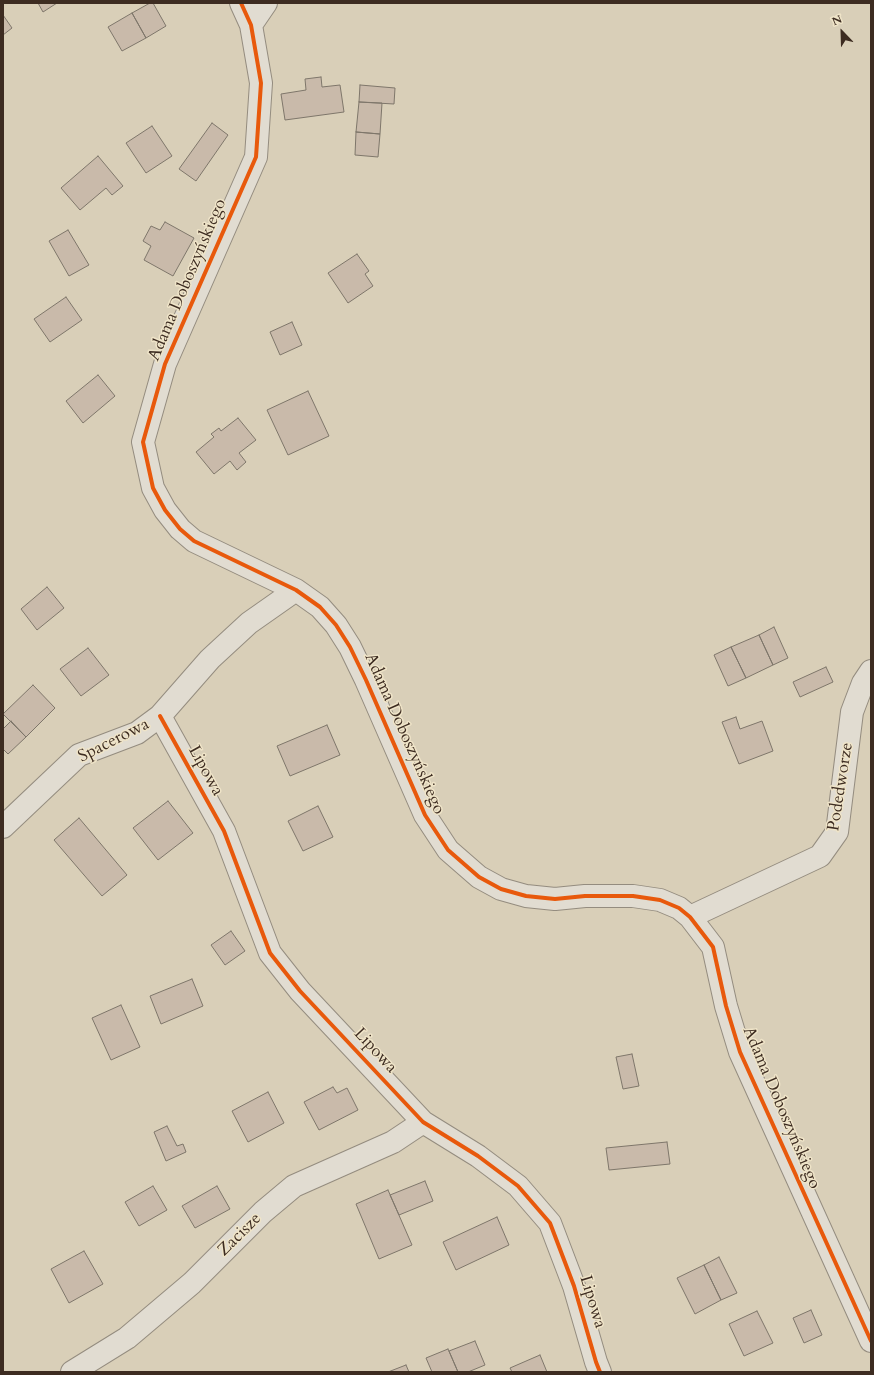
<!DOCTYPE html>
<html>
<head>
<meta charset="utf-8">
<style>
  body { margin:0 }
  #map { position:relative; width:874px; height:1375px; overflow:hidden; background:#d9cfb8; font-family:Cardo,serif }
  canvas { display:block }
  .frame { position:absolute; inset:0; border:4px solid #3d2c21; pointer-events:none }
  .north { position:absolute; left:822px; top:12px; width:40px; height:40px; -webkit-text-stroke:3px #efe4c8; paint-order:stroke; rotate:337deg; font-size:11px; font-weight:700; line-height:16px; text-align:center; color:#3d2c21 }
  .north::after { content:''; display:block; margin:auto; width:14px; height:18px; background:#3d2c21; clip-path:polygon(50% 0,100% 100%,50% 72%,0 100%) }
</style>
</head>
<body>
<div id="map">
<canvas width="874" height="1375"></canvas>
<div class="frame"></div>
<div class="north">N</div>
</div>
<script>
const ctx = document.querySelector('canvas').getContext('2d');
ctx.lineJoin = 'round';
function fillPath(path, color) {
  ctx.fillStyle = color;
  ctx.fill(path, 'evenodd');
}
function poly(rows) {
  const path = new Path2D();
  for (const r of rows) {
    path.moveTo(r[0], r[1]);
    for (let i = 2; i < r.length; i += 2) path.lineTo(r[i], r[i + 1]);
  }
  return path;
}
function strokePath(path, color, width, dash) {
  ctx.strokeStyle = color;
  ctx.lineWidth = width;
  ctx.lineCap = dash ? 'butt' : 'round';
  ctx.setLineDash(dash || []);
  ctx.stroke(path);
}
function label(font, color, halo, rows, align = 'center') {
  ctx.font = font + ' Cardo,serif';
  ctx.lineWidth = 3;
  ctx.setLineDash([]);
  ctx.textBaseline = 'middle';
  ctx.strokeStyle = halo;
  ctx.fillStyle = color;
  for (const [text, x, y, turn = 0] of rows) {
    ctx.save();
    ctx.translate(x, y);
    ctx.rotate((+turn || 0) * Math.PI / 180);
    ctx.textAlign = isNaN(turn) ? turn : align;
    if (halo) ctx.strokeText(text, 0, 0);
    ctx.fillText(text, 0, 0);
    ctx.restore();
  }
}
const building = poly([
  [38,3,57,3,43,12,38,3],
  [150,3,153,3,166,26,146,38,132,13,150,3],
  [132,13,146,38,122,51,108,27,132,13],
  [3,15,12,28,3,35,3,15],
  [321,77,322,87,340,85,344,112,285,120,281,94,306,90,305,79,321,77],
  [360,85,395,88,394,104,359,102,360,85],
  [359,102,382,103,380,134,356,132,359,102],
  [212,123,228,135,196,181,179,169,212,123],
  [152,126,172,156,146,173,126,143,152,126],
  [356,132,380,134,378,157,355,155,356,132],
  [98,156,123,186,112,195,106,188,80,210,61,188,98,156],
  [165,222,194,238,173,276,144,260,151,246,143,241,151,226,160,230,165,222],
  [68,230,89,265,69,276,49,241,68,230],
  [357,254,369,271,365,274,373,286,348,303,328,273,357,254],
  [66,297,82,320,50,342,34,319,66,297],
  [292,322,302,345,280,355,270,332,292,322],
  [98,375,115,396,83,423,66,401,98,375],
  [308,391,329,436,288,455,267,410,308,391],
  [238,418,256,440,239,453,246,462,237,470,230,461,214,474,196,452,214,437,211,434,219,428,221,431,238,418],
  [47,587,64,608,37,630,21,609,47,587],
  [774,627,788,658,773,665,759,635,774,627],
  [759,635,773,665,746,678,731,647,759,635],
  [731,647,746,678,728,686,714,655,731,647],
  [88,648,109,675,81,696,60,669,88,648],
  [826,667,833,682,800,697,793,682,826,667],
  [33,685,55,708,26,737,3,714,33,685],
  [736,717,740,729,762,721,773,751,739,764,722,722,736,717],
  [11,721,26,737,8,754,3,749,3,729,11,721],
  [327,725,340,755,290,776,277,746,327,725],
  [168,801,193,833,158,860,133,828,168,801],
  [318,806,333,837,303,851,288,821,318,806],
  [79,818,127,875,102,896,54,840,79,818],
  [231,931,245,951,225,965,211,945,231,931],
  [192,979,203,1006,161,1024,150,996,192,979],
  [121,1005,140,1047,111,1060,92,1018,121,1005],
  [632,1054,639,1086,623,1089,616,1057,632,1054],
  [333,1087,337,1093,347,1088,358,1110,319,1130,304,1102,333,1087],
  [268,1092,284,1123,248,1142,232,1111,268,1092],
  [167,1126,177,1146,183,1144,186,1152,166,1161,154,1132,167,1126],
  [667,1142,670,1164,609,1170,606,1148,667,1142],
  [425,1181,433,1201,399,1215,390,1195,425,1181],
  [153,1186,167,1210,139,1226,125,1202,153,1186],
  [217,1186,230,1209,195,1228,182,1206,217,1186],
  [388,1190,412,1245,379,1259,356,1204,388,1190],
  [497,1217,509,1245,456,1270,443,1242,497,1217],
  [84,1251,103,1284,69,1303,51,1269,84,1251],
  [719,1257,737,1293,721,1300,704,1265,719,1257],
  [704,1265,721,1300,695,1314,677,1278,704,1265],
  [811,1310,822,1335,804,1343,793,1318,811,1310],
  [757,1311,773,1343,744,1356,729,1324,757,1311],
  [475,1341,485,1365,468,1372,458,1372,449,1351,475,1341],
  [448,1349,458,1372,432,1372,426,1358,448,1349],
  [540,1355,547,1372,512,1372,510,1368,540,1355],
  [406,1365,409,1372,388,1372,406,1365]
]);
fillPath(building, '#c9baaa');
strokePath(building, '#7e766a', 1);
const minor = poly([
  [241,3,251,25,261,83,256,157,165,364,143,442,153,488,165,510,180,529,194,541,296,590,320,607,336,625,350,647,366,680,425,815,448,850,479,877,501,889,526,896,555,899,585,896,633,896,660,900,679,908,690,917,713,947,726,1006,740,1052,871,1341],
  [251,25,266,3],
  [160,716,224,831,270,953,300,991,423,1122,478,1156,518,1186,550,1223,574,1286,596,1362,600,1372],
  [3,827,79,755,137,733,160,716,210,659,249,623,296,590],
  [690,917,820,856,837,832,852,712,863,683,871,671],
  [72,1372,127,1338,192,1283,263,1212,294,1186,393,1142,423,1122]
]);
strokePath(minor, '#948c7f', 24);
strokePath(minor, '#e1dcd1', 22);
strokePath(poly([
  [241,3,251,25,261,83,256,157,165,364,143,442,153,488,165,510,180,529,194,541,296,590,320,607,336,625,350,647,366,680,425,815,448,850,479,877,501,889,526,896,555,899,585,896,633,896,660,900,679,908,690,917,713,947,726,1006,740,1052,871,1341],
  [160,716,224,831,270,953,300,991,423,1122,478,1156,518,1186,550,1223,574,1286,596,1362,600,1372]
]), '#e8590c', 4);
label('17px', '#3d2c21', '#efe4c8', [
  ["Adama Doboszyńskiego",188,280,-67],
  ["Adama Doboszyńskiego",404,734,66],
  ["Spacerowa",114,741,-27],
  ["Lipowa",205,771,61],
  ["Podedworze",841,787,-81],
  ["Lipowa",375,1051,47],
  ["Adama Doboszyńskiego",781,1108,67],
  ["Zacisze",240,1235,-45],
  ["Lipowa",592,1302,73]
]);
</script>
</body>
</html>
